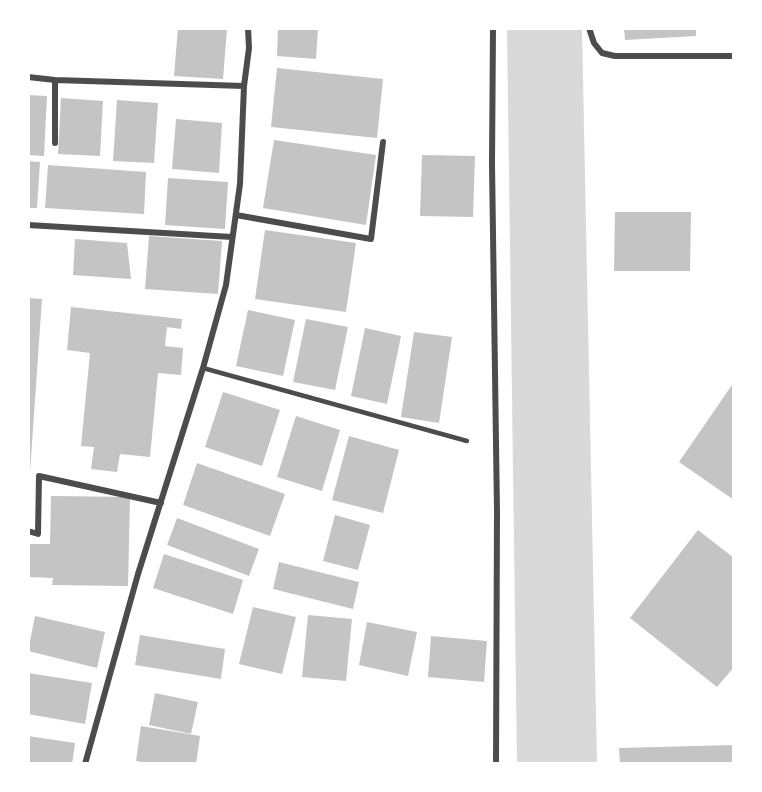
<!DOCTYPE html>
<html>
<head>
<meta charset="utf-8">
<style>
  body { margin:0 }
  #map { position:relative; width:762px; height:792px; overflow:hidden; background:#fff; font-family:"PT Sans",sans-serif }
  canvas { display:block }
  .frame { position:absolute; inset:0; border:30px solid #fff; pointer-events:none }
</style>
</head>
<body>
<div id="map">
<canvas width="762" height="792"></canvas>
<div class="frame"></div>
</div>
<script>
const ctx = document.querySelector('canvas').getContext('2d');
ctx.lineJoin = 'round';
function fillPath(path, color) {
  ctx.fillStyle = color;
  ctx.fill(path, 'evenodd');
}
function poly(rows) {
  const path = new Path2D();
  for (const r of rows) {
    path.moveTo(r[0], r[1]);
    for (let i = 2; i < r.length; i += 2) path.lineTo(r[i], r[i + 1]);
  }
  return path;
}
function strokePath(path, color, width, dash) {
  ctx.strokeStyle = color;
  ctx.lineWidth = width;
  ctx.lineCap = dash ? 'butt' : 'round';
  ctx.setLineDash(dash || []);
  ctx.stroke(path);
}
fillPath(poly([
  [507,29,582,29,597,763,517,763]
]), '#d9d9d9');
fillPath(poly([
  [178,28,227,29,223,79,174,76],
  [278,28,318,28,316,59,277,56],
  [624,28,696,28,696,36,625,40],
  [277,68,383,79,377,138,271,127],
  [28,95,47,96,44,156,28,155],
  [61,98,103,101,100,156,58,154],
  [117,100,158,103,154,163,113,161],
  [176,119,222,123,219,173,172,169],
  [274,140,376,155,366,225,263,208],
  [422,155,475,156,473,217,420,216],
  [28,161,40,162,37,208,28,208],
  [48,165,146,172,144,214,45,208],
  [168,178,228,182,225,229,165,225],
  [615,212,691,212,690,271,614,271],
  [265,230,356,243,346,312,255,299],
  [149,236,222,241,218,294,145,289],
  [75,239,127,243,131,279,73,275],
  [28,298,42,299,30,472,28,472],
  [71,307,182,319,181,329,167,327,165,346,183,348,181,375,158,373,150,457,120,454,117,472,91,469,94,447,81,446,90,353,67,350],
  [248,310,295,320,283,376,236,366],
  [306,319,348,327,335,390,293,382],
  [365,328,401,336,387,404,351,396],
  [414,332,452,337,439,423,401,417],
  [734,382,734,500,679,462],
  [223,392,280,410,262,466,205,447],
  [296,416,340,430,322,491,277,477],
  [349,436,399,450,383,513,332,500],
  [197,463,285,494,270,536,183,505],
  [51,496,130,497,128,586,52,585,53,578,28,577,28,544,50,544],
  [335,515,370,525,358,570,323,561],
  [177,518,259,549,249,576,167,545],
  [698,530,734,558,734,667,717,687,630,618],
  [164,554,243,580,233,614,153,588],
  [279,562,359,582,353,609,273,589],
  [253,607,296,617,282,674,239,664],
  [308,615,352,619,346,681,302,677],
  [35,616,105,632,97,668,28,651],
  [367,622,417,632,408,676,359,665],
  [140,635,225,649,221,679,135,665],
  [431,636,487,641,484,682,428,677],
  [28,673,92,683,85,724,28,714],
  [155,693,198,702,191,734,149,725],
  [141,726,200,736,196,764,151,764,136,761],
  [28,736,75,743,72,764,28,764],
  [734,745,734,764,620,764,619,748]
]), '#c4c4c4');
strokePath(poly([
  [203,368,467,441]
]), '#4c4c4c', 4.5);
strokePath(poly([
  [493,28,492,164,497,512,496,764],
  [589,28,594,43,602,53,615,56,734,56],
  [28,77,55,80,244,86],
  [55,143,55,80],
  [236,215,371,239,383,142],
  [28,225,232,237],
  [28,531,38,534,39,476,161,503],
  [85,764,138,574,203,368,226,285,240,184,244,86,249,48,248,28]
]), '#4c4c4c', 6);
</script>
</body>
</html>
